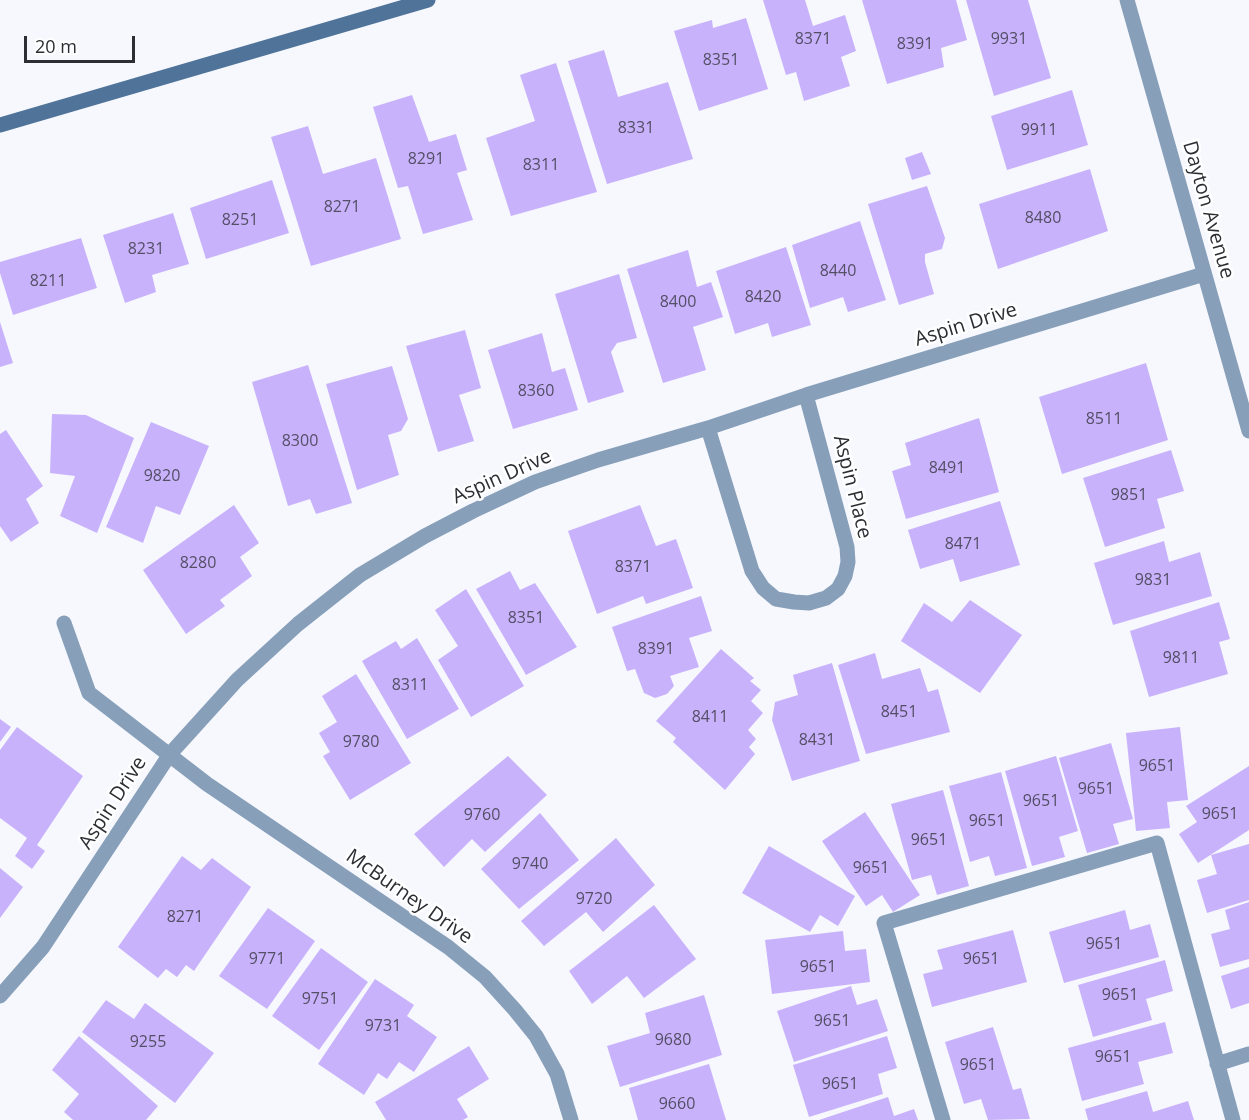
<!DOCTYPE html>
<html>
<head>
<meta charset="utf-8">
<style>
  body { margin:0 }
  #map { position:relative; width:1249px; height:1120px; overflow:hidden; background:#f6f8fe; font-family:"Open Sans",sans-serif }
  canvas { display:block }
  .scale { position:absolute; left:24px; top:36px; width:111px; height:27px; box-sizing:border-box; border:3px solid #2c2e33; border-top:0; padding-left:8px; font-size:18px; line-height:21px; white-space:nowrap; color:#2c2e33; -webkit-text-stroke:4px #fff; paint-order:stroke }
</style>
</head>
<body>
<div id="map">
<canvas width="1249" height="1120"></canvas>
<div class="scale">20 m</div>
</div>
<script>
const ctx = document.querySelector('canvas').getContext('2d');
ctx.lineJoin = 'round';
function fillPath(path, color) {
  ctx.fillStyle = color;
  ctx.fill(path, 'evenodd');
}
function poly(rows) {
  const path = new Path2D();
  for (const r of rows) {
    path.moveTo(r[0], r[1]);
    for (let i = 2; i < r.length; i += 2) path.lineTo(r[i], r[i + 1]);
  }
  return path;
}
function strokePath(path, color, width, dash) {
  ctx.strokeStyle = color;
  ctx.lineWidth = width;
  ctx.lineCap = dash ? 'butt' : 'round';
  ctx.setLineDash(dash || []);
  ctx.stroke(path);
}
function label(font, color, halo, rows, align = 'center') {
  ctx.font = font + ' "Open Sans",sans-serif';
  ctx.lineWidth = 5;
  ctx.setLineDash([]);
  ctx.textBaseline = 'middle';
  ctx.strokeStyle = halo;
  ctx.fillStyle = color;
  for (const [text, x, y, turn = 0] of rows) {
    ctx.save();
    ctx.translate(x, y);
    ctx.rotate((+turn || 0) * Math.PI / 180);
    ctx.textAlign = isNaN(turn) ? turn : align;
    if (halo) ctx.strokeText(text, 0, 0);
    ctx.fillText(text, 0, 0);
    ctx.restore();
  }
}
fillPath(poly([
  [763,0,805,0,813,26,845,15,856,51,841,57,850,86,804,101,796,72,786,75],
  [862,0,956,0,967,40,941,48,944,67,887,84],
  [966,0,1028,0,1051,78,994,96],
  [746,18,768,89,699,111,674,31,712,20,713,28],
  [604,50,618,97,668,82,693,159,607,184,568,61],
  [556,63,597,192,511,216,486,138,535,121,520,75],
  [1072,90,1088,145,1007,170,991,116],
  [412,95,429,142,456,134,467,170,457,173,473,220,423,234,408,186,398,188,373,107],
  [308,126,323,174,376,158,401,239,311,266,271,137],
  [922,152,931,174,912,180,905,158],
  [1090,169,1108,231,998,269,979,204],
  [272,180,289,233,206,259,190,208],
  [927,186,945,238,942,249,925,254,925,262,934,294,899,305,868,204],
  [173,213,189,264,152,275,156,292,125,303,103,235],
  [860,221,886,300,848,312,843,297,810,308,792,245],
  [81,238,97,288,13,315,0,273,0,262],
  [786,247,811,325,772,337,768,323,735,334,716,271],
  [688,250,697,287,711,282,723,317,693,327,706,370,663,383,627,269],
  [619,274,637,338,617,343,611,352,624,392,588,403,555,294],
  [0,322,13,363,0,367],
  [465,330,481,388,459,395,474,441,438,452,406,346],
  [542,333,552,372,565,368,578,410,513,429,488,350],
  [1146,363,1168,440,1062,474,1039,397],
  [308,365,352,503,316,514,310,499,288,506,252,382],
  [392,366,408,419,401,431,388,435,399,475,357,490,326,384],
  [52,414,86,415,134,438,97,533,60,516,75,476,50,473],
  [979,418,999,492,906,519,892,471,911,465,905,443],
  [151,422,209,446,180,515,156,506,143,543,106,527],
  [6,430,43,486,26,499,39,523,11,542,0,526,0,434],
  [1171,450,1184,491,1157,499,1165,528,1105,547,1083,478],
  [1000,501,1020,565,960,582,953,559,920,569,908,530],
  [234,505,259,543,240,557,252,576,220,600,225,606,186,634,143,570],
  [640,505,656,546,676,539,693,588,646,604,643,596,597,614,568,531],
  [1164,541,1169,562,1200,552,1212,596,1113,625,1094,563],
  [510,571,520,590,535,583,577,647,526,675,476,589],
  [466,589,524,686,471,717,438,660,458,646,435,610],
  [701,596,712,631,689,638,699,667,670,676,674,686,667,694,655,698,644,693,635,669,627,671,612,627],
  [970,600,1022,635,980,693,901,641,924,603,952,622],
  [1219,602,1230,639,1219,642,1228,674,1149,697,1130,631],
  [417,638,459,709,407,739,362,661,396,641,401,649],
  [721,649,754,678,750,681,761,690,751,701,763,713,748,730,756,739,749,747,755,754,725,790,673,742,676,738,656,721],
  [875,653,882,679,920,668,928,692,938,689,950,732,866,754,838,665],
  [832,663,860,761,792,781,772,720,775,702,798,695,793,675],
  [356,674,411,763,350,800,323,756,330,752,319,733,337,722,322,696],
  [0,719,11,727,0,742],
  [17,727,83,776,37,845,45,851,32,869,15,856,27,838,0,818,0,750],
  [1180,727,1188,800,1167,802,1170,828,1136,831,1126,733],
  [1111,743,1133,819,1113,824,1119,844,1087,853,1059,758],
  [508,756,547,795,485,852,472,839,444,867,414,834],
  [1056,756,1078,831,1059,837,1065,857,1032,866,1005,771],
  [1249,766,1249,830,1198,863,1179,834,1197,822,1186,806],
  [1001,772,1027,868,995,876,989,856,970,862,949,786],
  [943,790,969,886,937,895,931,875,912,880,891,804],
  [865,812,920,895,893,912,882,895,866,906,822,841],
  [540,813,579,860,519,909,481,869],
  [616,838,655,885,603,932,586,912,544,946,521,921],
  [1249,844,1249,900,1207,913,1197,880,1217,874,1211,855],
  [769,846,855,896,838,926,820,915,810,932,742,893],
  [182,856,201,870,212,858,251,887,194,971,186,965,177,977,166,969,158,978,118,947],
  [0,868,23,887,0,918],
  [1249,902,1249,959,1220,967,1211,934,1230,929,1225,910],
  [654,905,696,959,644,998,627,976,592,1004,569,971],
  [268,908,315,941,267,1009,219,976],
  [1125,910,1130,930,1150,924,1159,957,1064,983,1049,932],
  [1013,930,1027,982,932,1007,923,974,943,969,937,950],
  [843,931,845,951,866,949,870,982,772,994,765,940],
  [321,948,368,982,319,1050,272,1016],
  [1165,960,1173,991,1146,999,1152,1020,1093,1037,1078,985],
  [1249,967,1249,1003,1231,1009,1221,976],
  [375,979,414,1005,407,1016,437,1037,414,1072,399,1062,387,1079,378,1073,364,1095,318,1064],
  [851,986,857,1005,877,999,888,1031,794,1062,777,1011],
  [704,995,722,1055,620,1087,607,1046,650,1033,645,1013],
  [106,1000,134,1019,145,1003,214,1053,175,1103,82,1032],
  [1165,1022,1173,1053,1138,1062,1144,1084,1082,1101,1068,1048],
  [993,1027,1013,1090,1021,1088,1030,1119,988,1120,981,1099,964,1104,945,1042],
  [79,1036,158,1106,146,1120,73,1120,64,1112,79,1094,52,1070],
  [887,1036,897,1068,878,1074,883,1094,809,1117,793,1065],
  [469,1046,489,1079,457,1099,468,1117,463,1120,386,1120,375,1102],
  [709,1064,726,1120,638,1120,629,1088],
  [1147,1091,1153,1112,1188,1101,1194,1120,1088,1120,1085,1109],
  [888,1097,894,1116,914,1109,918,1120,819,1120]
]), '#c9b2fc');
strokePath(poly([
  [1217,1064,1249,1054],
  [943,1120,884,923,1157,843,1233,1120]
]), '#879fb9', 15);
strokePath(poly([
  [1127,0,1249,431],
  [708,428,752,571,763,588,776,599,794,602,809,603,826,598,838,589,845,576,848,562,847,547,806,395],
  [64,623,89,693,207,784,448,947,485,977,515,1010,536,1036,557,1074,571,1120],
  [0,996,43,947,170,754,237,680,298,624,360,575,425,536,473,511,535,482,598,460,708,428,806,395,1204,274]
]), '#879fb9', 15);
strokePath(poly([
  [0,125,428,0]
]), '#507499', 15);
label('16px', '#534f65', null, [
  ["8371",813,39],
  ["9931",1009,39],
  ["8391",915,44],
  ["8351",721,60],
  ["8331",636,128],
  ["9911",1039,130],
  ["8291",426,159],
  ["8311",541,165],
  ["8271",342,207],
  ["8480",1043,218],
  ["8251",240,220],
  ["8231",146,249],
  ["8440",838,271],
  ["8211",48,281],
  ["8420",763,297],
  ["8400",678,302],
  ["8360",536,391],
  ["8511",1104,419],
  ["8300",300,441],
  ["8491",947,468],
  ["9820",162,476],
  ["9851",1129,495],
  ["8471",963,544],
  ["8280",198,563],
  ["8371",633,567],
  ["9831",1153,580],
  ["8351",526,618],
  ["8391",656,649],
  ["9811",1181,658],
  ["8311",410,685],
  ["8451",899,712],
  ["8411",710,717],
  ["8431",817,740],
  ["9780",361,742],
  ["9651",1157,766],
  ["9651",1096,789],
  ["9651",1041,801],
  ["9651",1220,814],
  ["9760",482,815],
  ["9651",987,821],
  ["9651",929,840],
  ["9740",530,864],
  ["9651",871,868],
  ["9720",594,899],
  ["8271",185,917],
  ["9651",1104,944],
  ["9771",267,959],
  ["9651",981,959],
  ["9651",818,967],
  ["9651",1120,995],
  ["9751",320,999],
  ["9651",832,1021],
  ["9731",383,1026],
  ["9680",673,1040],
  ["9255",148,1042],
  ["9651",1113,1057],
  ["9651",978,1065],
  ["9651",840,1084],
  ["9660",677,1104]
]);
label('20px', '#2c2e33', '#fff', [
  ["Dayton Avenue",1208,210,74],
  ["Aspin Drive",966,325,-17],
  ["Aspin Drive",502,477,-24],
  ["Aspin Place",852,487,76],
  ["Aspin Drive",113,803,-57],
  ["McBurney Drive",409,897,35]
]);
</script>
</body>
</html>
